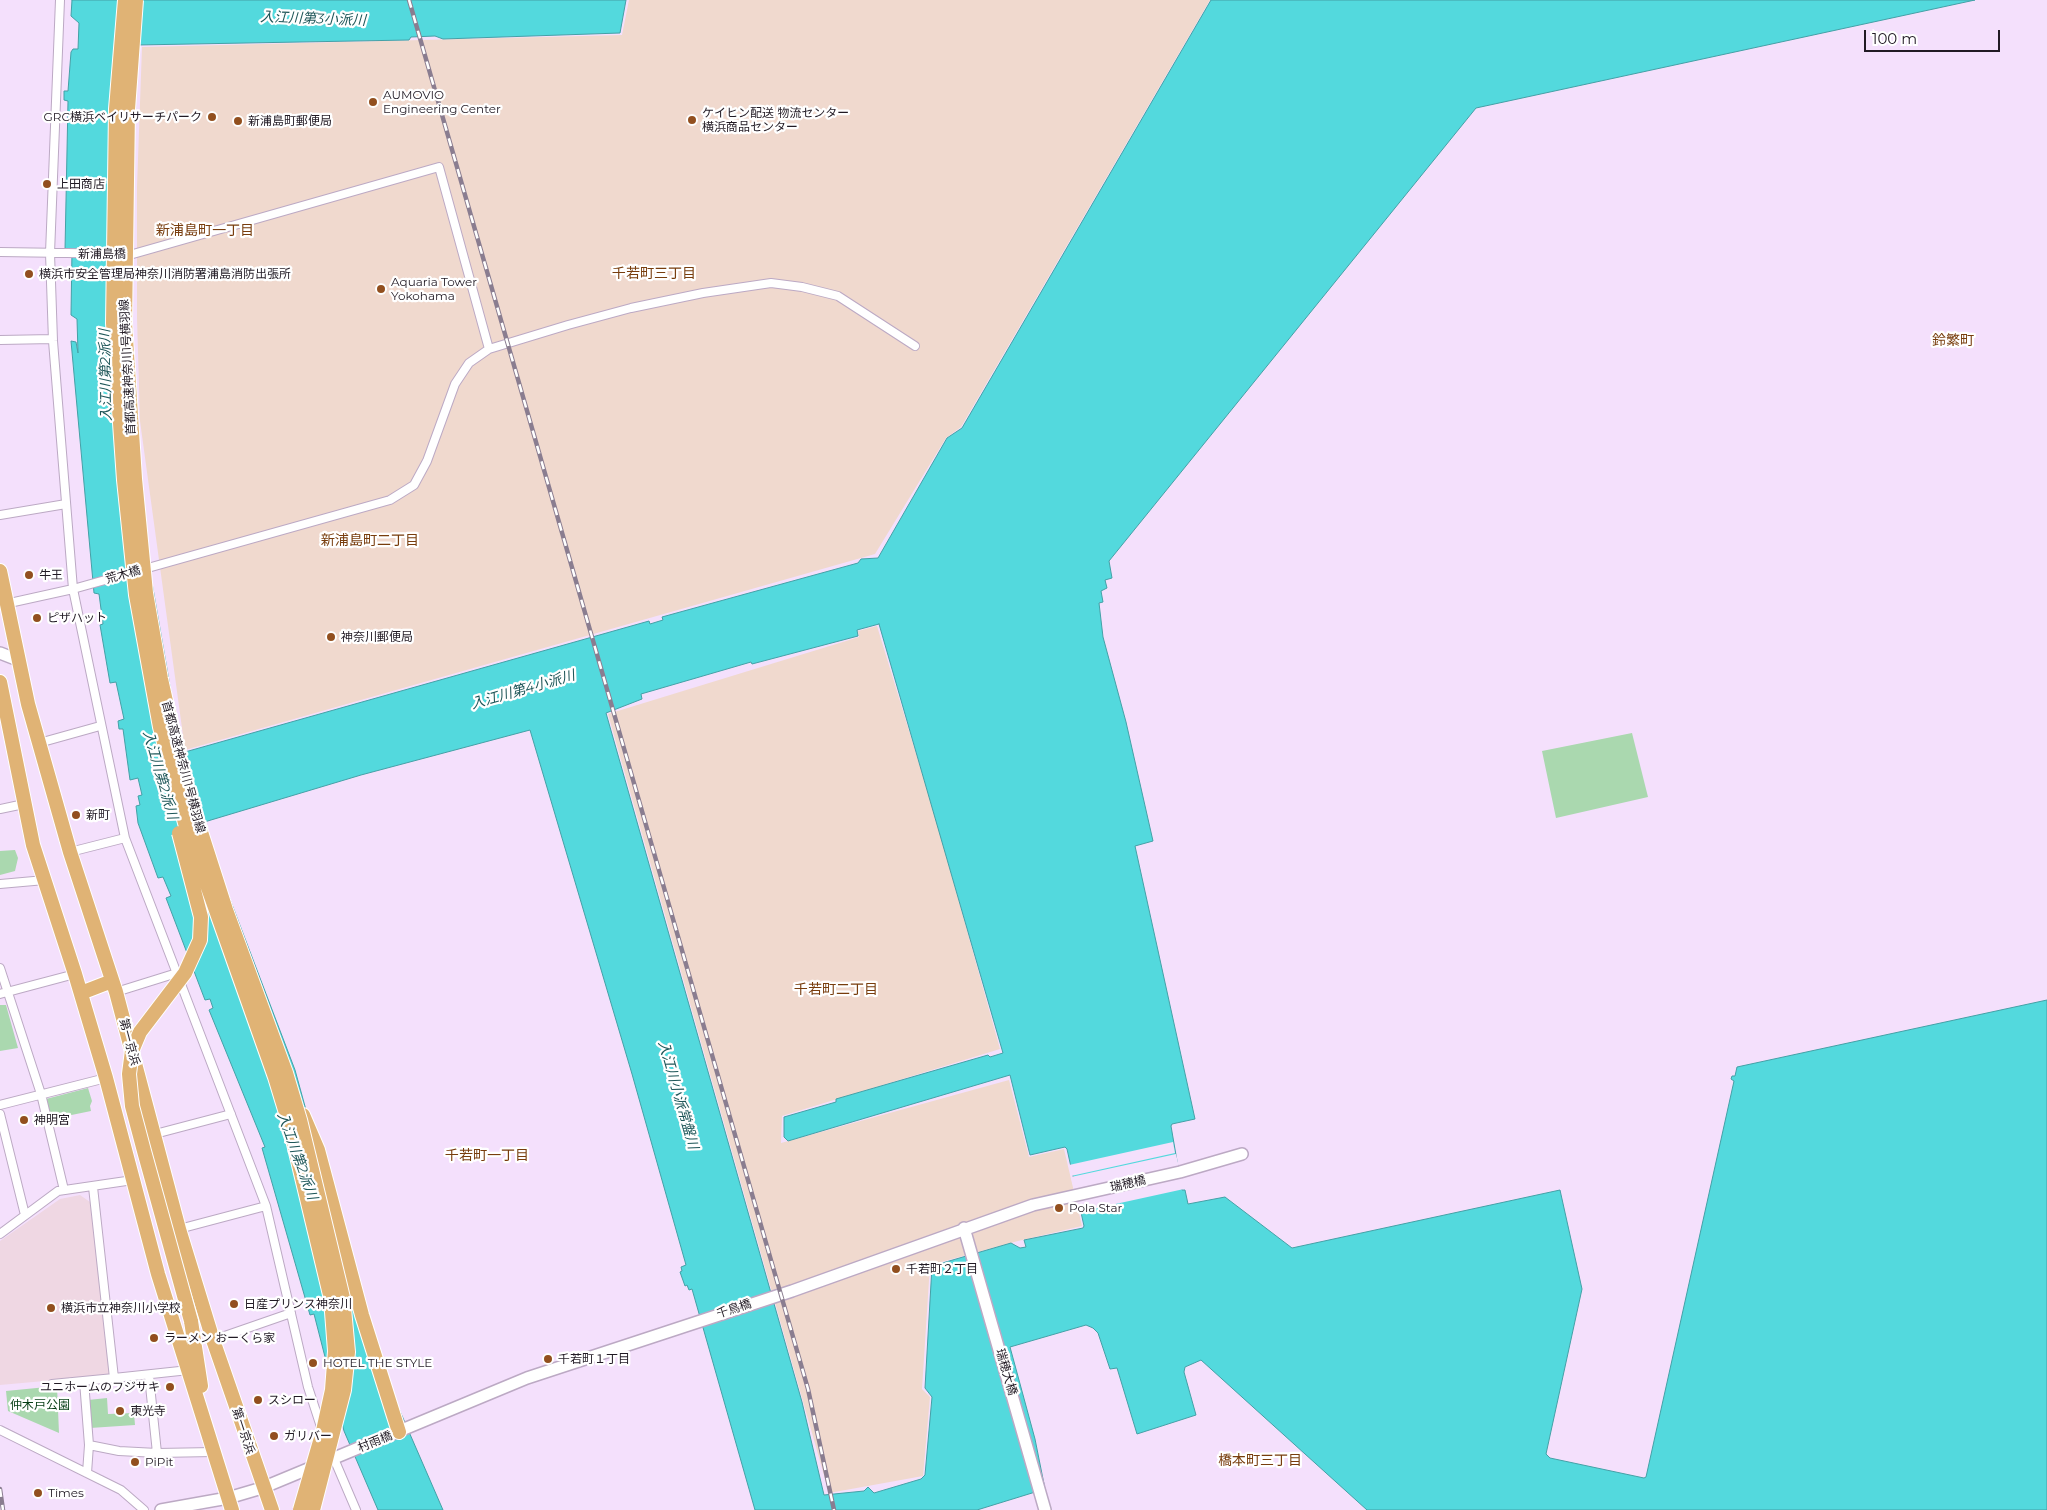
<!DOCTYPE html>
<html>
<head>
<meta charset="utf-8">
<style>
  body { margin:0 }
  #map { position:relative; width:2047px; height:1510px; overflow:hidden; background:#f4e0fc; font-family:Montserrat,sans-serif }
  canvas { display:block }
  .scale { position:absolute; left:1864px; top:30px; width:136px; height:22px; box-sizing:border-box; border:2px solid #211a24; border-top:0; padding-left:6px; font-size:15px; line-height:18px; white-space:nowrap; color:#211a24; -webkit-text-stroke:4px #fff; paint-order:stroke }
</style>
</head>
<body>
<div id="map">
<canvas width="2047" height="1510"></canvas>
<div class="scale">100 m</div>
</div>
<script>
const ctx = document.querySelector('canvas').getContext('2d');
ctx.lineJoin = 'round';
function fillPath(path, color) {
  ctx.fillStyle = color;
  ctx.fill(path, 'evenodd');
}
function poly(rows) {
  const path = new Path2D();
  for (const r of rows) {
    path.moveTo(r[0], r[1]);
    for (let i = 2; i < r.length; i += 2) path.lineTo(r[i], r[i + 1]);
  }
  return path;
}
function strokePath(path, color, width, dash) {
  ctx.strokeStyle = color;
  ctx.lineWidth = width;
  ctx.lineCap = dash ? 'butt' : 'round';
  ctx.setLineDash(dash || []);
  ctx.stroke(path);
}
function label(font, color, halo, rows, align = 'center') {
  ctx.font = font + ' Montserrat,"Noto Sans JP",sans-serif';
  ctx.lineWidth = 4.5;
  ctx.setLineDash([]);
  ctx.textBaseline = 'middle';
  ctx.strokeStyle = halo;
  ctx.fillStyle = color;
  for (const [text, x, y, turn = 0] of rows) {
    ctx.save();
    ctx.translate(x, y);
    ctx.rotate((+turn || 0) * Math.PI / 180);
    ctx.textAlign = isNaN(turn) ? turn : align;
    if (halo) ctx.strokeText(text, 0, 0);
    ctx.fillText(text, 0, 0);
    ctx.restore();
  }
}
fillPath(poly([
  [629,0,1210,0,961,427,946,438,875,554,185,750,140,421,137,318,137,187,142,47,622,35],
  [877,626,936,819,1000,1049,782,1116,781,1143,1009,1080,1029,1157,1064,1149,1082,1226,1018,1241,930,1265,922,1389,930,1397,923,1476,829,1493,608,714,859,637,858,631]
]), '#f0d9ce');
fillPath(poly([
  [80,1195,90,1202,111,1375,0,1385,0,1241,60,1199]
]), '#efd7e3');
fillPath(poly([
  [1632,733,1648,797,1556,818,1542,751],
  [15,850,18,858,15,871,0,875,0,851],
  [0,1005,6,1005,18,1048,0,1051],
  [88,1088,92,1101,90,1106,91,1111,52,1119,46,1099],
  [57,1386,59,1433,8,1411,6,1391],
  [107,1398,108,1414,134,1413,135,1425,90,1428,88,1400]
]), '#aad8af');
const water = poly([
  [72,0,626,0,620,33,443,39,435,36,411,37,409,40,137,45,128,306,148,560,175,715,185,752,649,621,650,624,663,620,662,617,858,563,861,559,878,558,947,438,962,428,1211,0,1975,0,1476,108,1109,561,1112,578,1105,580,1107,588,1101,591,1103,602,1099,603,1103,637,1126,722,1153,841,1135,846,1195,1119,1172,1124,1171,1126,1182,1190,1185,1190,1188,1204,1225,1197,1292,1248,1560,1190,1582,1289,1546,1454,1550,1458,1644,1478,1646,1477,1734,1081,1731,1079,1732,1076,1735,1076,1737,1067,2047,1000,2047,1510,1367,1510,1201,1360,1185,1367,1184,1372,1196,1415,1137,1434,1117,1368,1110,1369,1098,1333,1093,1328,1086,1325,1010,1347,1035,1439,1045,1489,977,1510,755,1510,692,1289,689,1290,687,1285,685,1286,680,1272,682,1271,681,1267,686,1265,632,1074,530,730,361,775,201,823,295,1070,314,1139,396,1402,443,1510,378,1510,344,1431,314,1314,310,1315,262,1148,265,1147,209,1010,213,1008,210,999,205,1000,166,898,171,896,163,877,158,878,138,823,136,806,140,805,138,796,142,795,138,778,130,780,123,729,119,729,118,721,124,719,116,682,110,683,100,625,103,624,99,594,94,593,71,341,76,342,78,353,77,319,71,315,72,250,65,250,68,101,64,100,64,91,68,91,71,52,73,49,78,49,79,23,71,16,72,0],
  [879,624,1003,1053,990,1057,988,1055,836,1099,836,1102,784,1117,784,1137,788,1141,1010,1075,1030,1155,1065,1147,1067,1149,1084,1226,1083,1228,1024,1240,1026,1247,1020,1248,1011,1243,932,1266,925,1388,932,1397,925,1475,921,1479,874,1493,868,1487,864,1491,824,1495,802,1402,606,713,642,699,641,694,751,662,752,664,858,636,857,630,879,624]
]);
fillPath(water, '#53d9dd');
strokePath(water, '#44a0a6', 1);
fillPath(poly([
  [1173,1142,1175,1153,1071,1176,1069,1165],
  [1176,1154,1184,1189,1079,1212,1071,1177]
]), '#f4e0fc');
const street = poly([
  [60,0,50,253,53,341,73,589,125,838,266,1206,308,1387,322,1430],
  [0,252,133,254,439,167,489,349],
  [0,340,53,339],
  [0,515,66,504],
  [0,605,73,589,390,500,414,485,427,461,455,384,469,363,489,349,568,325,631,308,703,293,771,283,802,287,838,296,915,346],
  [39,743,100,726],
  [0,809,24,804],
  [70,852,125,838],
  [0,884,45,880],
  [0,968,41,1094,64,1190],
  [116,992,177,973],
  [0,994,75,974],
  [0,1105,106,1078],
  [0,1114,25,1215],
  [155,1134,231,1114],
  [179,1229,266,1206],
  [0,1234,58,1191,133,1180],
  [213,1340,291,1313],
  [149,1376,157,1453],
  [114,1378,189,1370],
  [84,1381,89,1445,87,1473],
  [52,1384,114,1378,93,1187],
  [0,1430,121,1490,144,1510],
  [89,1445,119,1451,157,1453,214,1452],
  [332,1454,356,1510]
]);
const secondary = poly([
  [0,653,18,660],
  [964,1228,1045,1510],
  [161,1510,228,1498,262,1488,527,1378,792,1291,1033,1205,1180,1172,1242,1154]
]);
const highway = poly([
  [0,571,28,704,70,852,116,992,179,1229,213,1340,272,1510],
  [0,682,33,845,75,974,106,1078,158,1274,232,1510],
  [81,993,112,981],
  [303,1115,318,1150,362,1315,399,1432],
  [191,1321,201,1386]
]);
strokePath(street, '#bca9c4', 10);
strokePath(secondary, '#bca9c4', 14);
strokePath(highway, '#fff', 16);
strokePath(street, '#fff', 8);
strokePath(secondary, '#fff', 11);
strokePath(highway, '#e0b375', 14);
const rail = poly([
  [409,0,808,1389,834,1510],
  [0,1489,3,1510]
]);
strokePath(rail, '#8a7d90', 4.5);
strokePath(rail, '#fff', 2.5, [8]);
const highwayBridge = poly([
  [125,0,116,109,113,323,124,480,136,595,160,727,185,823,275,1077,289,1123,331,1299,335,1351,332,1390,323,1431,300,1510],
  [136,0,128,109,125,323,135,479,146,593,161,679,182,773,226,910,286,1073,300,1120,343,1298,348,1352,344,1390,313,1510],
  [179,833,201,917,200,940,185,973,140,1032,132,1051,129,1074,132,1106,144,1151,191,1321]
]);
strokePath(highwayBridge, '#fff', 16, []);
strokePath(highwayBridge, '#e0b375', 14);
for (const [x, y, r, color] of [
  [373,102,5,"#924f1e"],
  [212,117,5,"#924f1e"],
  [692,120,5,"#924f1e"],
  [238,121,5,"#924f1e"],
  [47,184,5,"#924f1e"],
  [29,274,5,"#924f1e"],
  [381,289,5,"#924f1e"],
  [29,575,5,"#924f1e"],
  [37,618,5,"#924f1e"],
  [331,637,5,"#924f1e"],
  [76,815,5,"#924f1e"],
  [24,1120,5,"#924f1e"],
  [1059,1208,5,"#924f1e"],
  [896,1269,5,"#924f1e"],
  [234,1304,5,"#924f1e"],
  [51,1308,5,"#924f1e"],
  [154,1338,5,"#924f1e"],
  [548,1359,5,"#924f1e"],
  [313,1363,5,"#924f1e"],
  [170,1387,5,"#924f1e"],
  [258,1400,5,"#924f1e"],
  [120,1411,5,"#924f1e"],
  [274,1436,5,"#924f1e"],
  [135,1462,5,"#924f1e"],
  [38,1493,5,"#924f1e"]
]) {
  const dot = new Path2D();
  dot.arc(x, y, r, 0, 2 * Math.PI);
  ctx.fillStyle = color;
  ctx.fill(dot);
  strokePath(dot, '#fff', 2);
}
label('12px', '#211a24', '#fff', [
  ["AUMOVIO",383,95],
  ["Engineering Center",383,109],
  ["ケイヒン配送 物流センター",702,113],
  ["横浜商品センター",702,127],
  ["GRC横浜ベイリサーチパーク",202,117,"right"],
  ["新浦島町郵便局",248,121],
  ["上田商店",57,184],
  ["横浜市安全管理局神奈川消防署浦島消防出張所",39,274],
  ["Aquaria Tower",391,282],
  ["Yokohama",391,296],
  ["牛王",39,575],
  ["ピザハット",47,618],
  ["神奈川郵便局",341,637],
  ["新町",86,815],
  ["神明宮",34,1120],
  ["Pola Star",1069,1208],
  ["千若町２丁目",906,1269],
  ["日産プリンス神奈川",244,1304],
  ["横浜市立神奈川小学校",61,1308],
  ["ラーメン おーくら家",164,1338],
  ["千若町１丁目",558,1359],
  ["HOTEL THE STYLE",323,1363],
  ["ユニホームのフジサキ",160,1387,"right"],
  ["スシロー",268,1400],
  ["東光寺",130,1411],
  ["ガリバー",284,1436],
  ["PiPit",145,1462],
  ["Times",48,1493]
], 'left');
label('12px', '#211a24', '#fff', [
  ["新浦島橋",102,254],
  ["首都高速神奈川1号横羽線",128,367,-93],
  ["荒木橋",123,575,-16],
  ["首都高速神奈川1号横羽線",183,767,75],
  ["第一京浜",129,1042,75],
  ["瑞穂橋",1128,1184,-13],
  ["千鳥橋",734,1309,-18],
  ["瑞穂大橋",1006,1372,74],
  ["第一京浜",243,1431,72],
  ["村雨橋",375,1442,-22]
]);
label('12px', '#053c14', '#fff', [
  ["仲木戸公園",40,1405]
]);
label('italic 14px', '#1e5658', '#fff', [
  ["入江川第3小派川",313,19,2],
  ["入江川第2派川",106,375,-91],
  ["入江川第4小派川",523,690,-16],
  ["入江川第2派川",160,775,74],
  ["入江川小派常盤川",678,1095,74],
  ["入江川第2派川",297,1156,70]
]);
label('14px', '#783d0d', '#fff', [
  ["新浦島町一丁目",205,231],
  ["千若町三丁目",654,274],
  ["鈴繁町",1953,341],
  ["新浦島町二丁目",370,541],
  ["千若町二丁目",836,990],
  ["千若町一丁目",487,1156],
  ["橋本町三丁目",1260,1461]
]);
</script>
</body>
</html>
